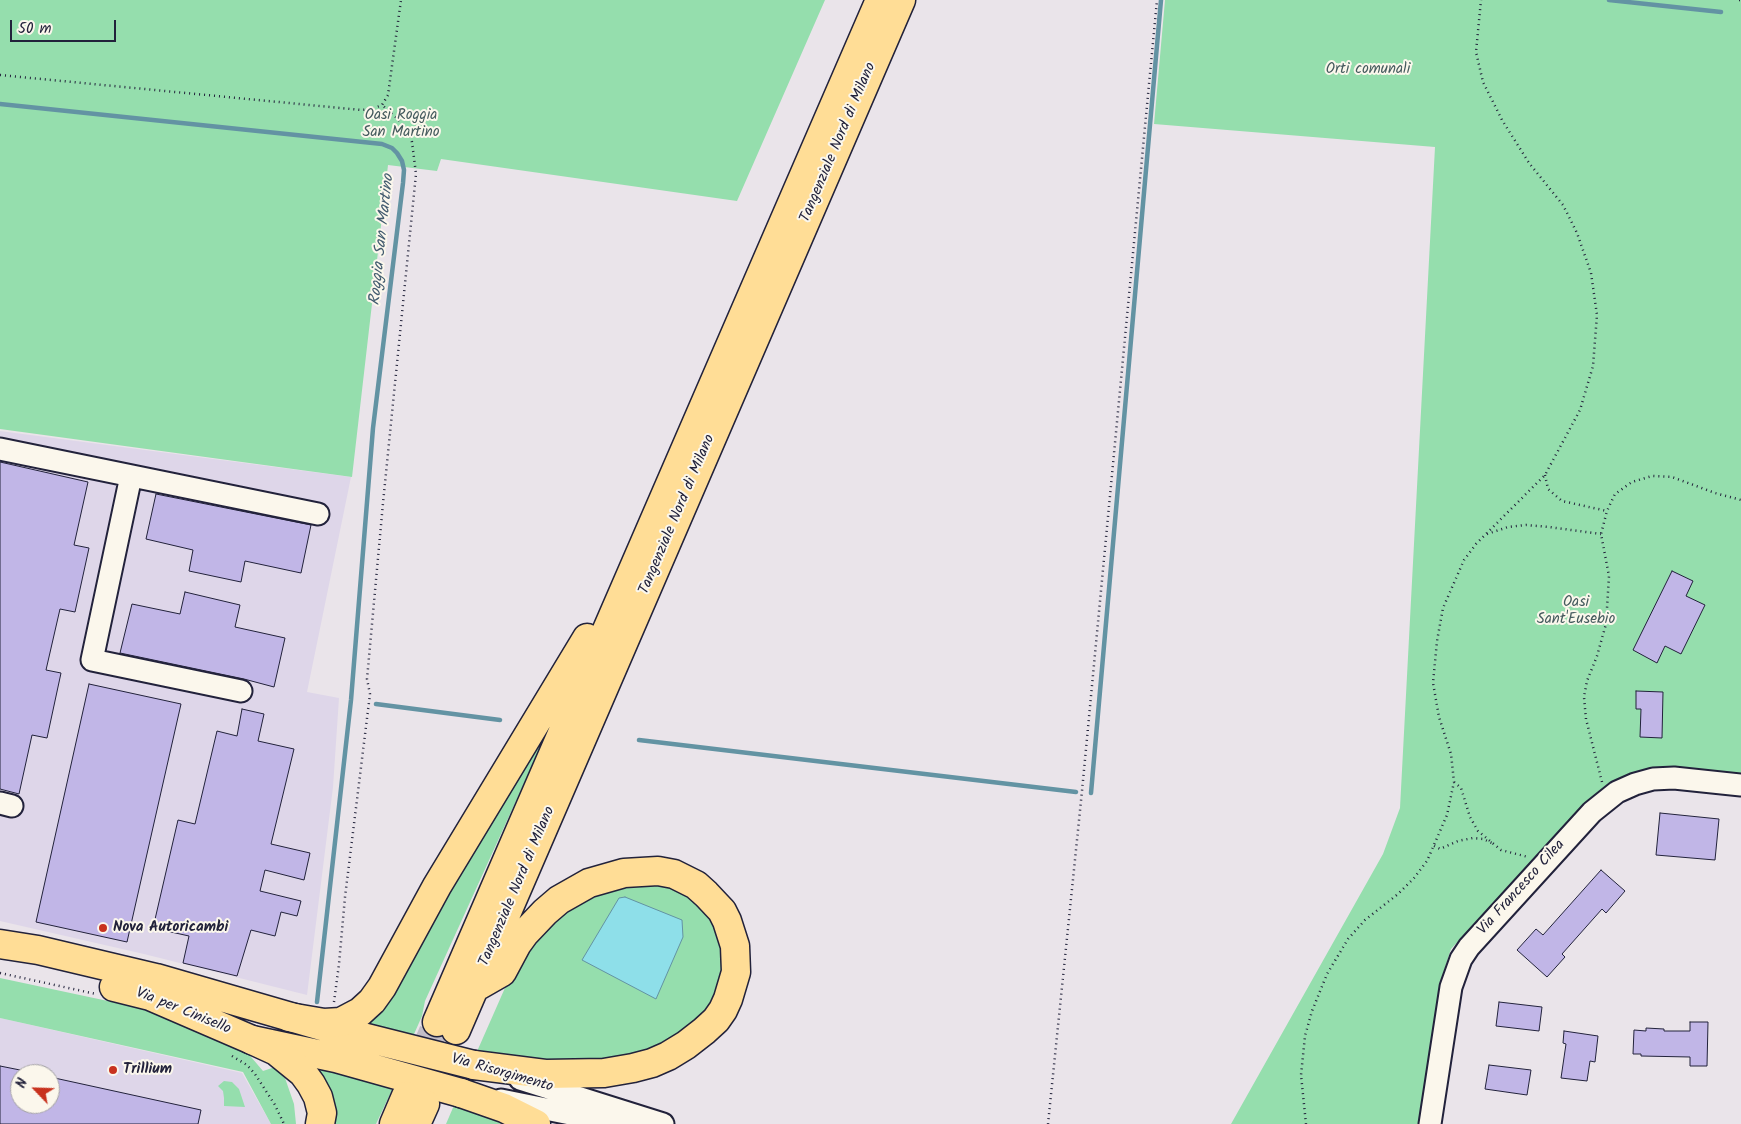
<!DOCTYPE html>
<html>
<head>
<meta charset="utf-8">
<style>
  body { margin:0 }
  #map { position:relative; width:1741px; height:1124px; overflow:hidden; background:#eae4ea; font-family:Kalam,sans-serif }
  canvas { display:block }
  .north { position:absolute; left:10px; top:1064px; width:50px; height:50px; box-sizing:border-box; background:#fbf7ec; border:1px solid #a4a2a5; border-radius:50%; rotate:294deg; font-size:14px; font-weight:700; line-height:20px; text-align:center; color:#22223b }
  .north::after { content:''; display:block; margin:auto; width:18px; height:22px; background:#c8321e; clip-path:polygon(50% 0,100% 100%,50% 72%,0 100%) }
  .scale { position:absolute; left:10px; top:20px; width:106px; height:22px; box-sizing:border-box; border:2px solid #22223b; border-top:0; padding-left:6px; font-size:15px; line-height:18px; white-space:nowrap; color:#22223b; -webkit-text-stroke:4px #fbf7ec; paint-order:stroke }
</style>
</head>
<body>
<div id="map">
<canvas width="1741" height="1124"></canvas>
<div class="north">N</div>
<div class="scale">50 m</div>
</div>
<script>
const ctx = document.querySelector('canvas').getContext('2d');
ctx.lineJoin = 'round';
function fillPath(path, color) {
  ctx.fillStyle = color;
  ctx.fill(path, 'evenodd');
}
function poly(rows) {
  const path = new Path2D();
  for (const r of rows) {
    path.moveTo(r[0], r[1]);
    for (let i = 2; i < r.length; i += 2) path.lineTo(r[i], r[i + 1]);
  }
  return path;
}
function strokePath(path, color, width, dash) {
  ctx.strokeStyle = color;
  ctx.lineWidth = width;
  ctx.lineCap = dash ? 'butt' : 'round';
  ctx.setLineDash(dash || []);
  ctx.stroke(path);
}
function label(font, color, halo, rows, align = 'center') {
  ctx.font = font + ' Kalam,sans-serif';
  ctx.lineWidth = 4;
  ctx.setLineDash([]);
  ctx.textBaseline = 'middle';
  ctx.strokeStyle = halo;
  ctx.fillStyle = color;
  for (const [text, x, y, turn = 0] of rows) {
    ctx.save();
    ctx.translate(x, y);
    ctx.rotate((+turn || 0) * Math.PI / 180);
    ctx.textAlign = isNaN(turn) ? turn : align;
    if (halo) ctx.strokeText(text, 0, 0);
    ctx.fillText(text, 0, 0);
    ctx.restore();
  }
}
fillPath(poly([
  [0,431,351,477,307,692,339,698,333,787,307,995,144,954,0,921],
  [0,1018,242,1073,271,1124,0,1124],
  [20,1074,50,1074,50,1104,20,1104]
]), '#ded6e9');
fillPath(poly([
  [0,0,825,0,737,201,441,159,437,171,388,165,352,477,0,429],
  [1165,0,1741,0,1741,775,1651,771,1620,779,1599,791,1451,949,1440,983,1420,1124,1231,1124,1383,854,1400,808,1435,147,1154,124],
  [561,702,425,1001,422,1016,411,1041,357,1029],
  [678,882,724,927,727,986,693,1033,609,1066,475,1056,512,972,553,915,609,884],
  [0,978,136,1007,140,1001,246,1051,263,1071,275,1067,285,1078,294,1104,296,1124,271,1124,243,1072,0,1018],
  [315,1067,391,1085,390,1089,392,1090,376,1124,328,1124],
  [224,1081,232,1082,239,1089,245,1107,224,1106,224,1098,223,1091,218,1086],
  [455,1103,518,1124,446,1124]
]), '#95dead');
const water = poly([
  [625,897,682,920,683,937,656,999,582,960,619,898,625,897]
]);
fillPath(water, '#8edfe9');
strokePath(water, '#6393a3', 1);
strokePath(poly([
  [1609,0,1721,12],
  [0,104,382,144,392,148,397,153,402,161,404,170,403,183,373,428,351,700,317,1002],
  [376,704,500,720],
  [639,740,1076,792],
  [1091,793,1161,0]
]), '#6393a3', 4.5);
const building = poly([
  [0,462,88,482,74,545,89,548,75,612,60,609,46,670,61,673,47,738,32,735,19,794,0,789,0,462],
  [156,494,311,525,301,573,245,561,241,582,189,571,193,550,146,539,156,494],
  [1672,571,1693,581,1686,596,1705,605,1681,654,1665,646,1657,663,1633,650,1672,571],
  [185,592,240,605,235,627,285,638,274,687,244,679,120,653,132,604,180,614,185,592],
  [89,684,181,704,127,942,36,922,89,684],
  [1636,691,1663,692,1662,738,1640,737,1641,709,1636,709,1636,691],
  [242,709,264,714,258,741,294,749,271,844,310,853,304,880,265,870,260,891,301,901,297,916,281,912,275,936,251,930,237,976,183,963,189,936,153,928,178,820,195,824,217,731,237,736,242,709],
  [1660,813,1719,819,1715,860,1656,855,1660,813],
  [1601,870,1625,891,1606,913,1602,909,1562,954,1565,957,1547,977,1517,950,1536,929,1543,935,1601,870],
  [1499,1002,1542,1007,1539,1031,1496,1026,1499,1002],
  [1690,1022,1708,1022,1707,1066,1690,1066,1690,1057,1641,1056,1641,1054,1633,1054,1634,1030,1646,1031,1646,1028,1664,1029,1664,1031,1690,1031,1690,1022],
  [1564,1031,1598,1036,1595,1062,1590,1061,1587,1081,1561,1078,1566,1044,1563,1043,1564,1031],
  [1489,1065,1531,1070,1527,1095,1485,1089,1489,1065],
  [0,1066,20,1070,20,1104,50,1104,50,1077,201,1110,198,1124,0,1124,0,1066]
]);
fillPath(building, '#c1b6e7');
strokePath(building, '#22223b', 1);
strokePath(poly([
  [406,1096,437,1022]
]), '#c2bdc7', 28, [28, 14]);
const minor = poly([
  [0,449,318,514],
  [131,476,92,660,241,691],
  [0,803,12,806],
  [520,1079,663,1124],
  [501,1100,620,1124],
  [1430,1124,1451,987,1461,959,1469,947,1592,812,1617,792,1635,784,1653,779,1674,778,1741,785]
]);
const major = poly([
  [0,944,38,950,156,978,339,1031,474,1065],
  [114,987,150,996,252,1040,336,1058,461,1093]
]);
const highway = poly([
  [474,988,502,972,517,944,525,933,545,912,559,900,589,883,624,873,658,871,674,874,696,885,706,894,722,911,727,921,735,946,736,972,728,999,723,1010,716,1020,704,1031,686,1045,668,1056,652,1063,633,1068,604,1073,545,1074,474,1065],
  [289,1017,324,1023,341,1022,360,1012,372,1001,382,987,437,886,587,638],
  [437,1022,880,0],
  [456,1030,901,0],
  [252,1040,276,1051,303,1073,311,1084,318,1097,322,1113,320,1124],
  [461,1093,504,1108,536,1124],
  [394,1124,406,1096],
  [416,1124,425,1104]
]);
strokePath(minor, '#22223b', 25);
strokePath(major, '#22223b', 31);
strokePath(highway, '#22223b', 31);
strokePath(poly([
  [1739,0,1741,0],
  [0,75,361,110,372,109,382,105,388,95,401,0],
  [1545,475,1548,489,1562,501,1607,511],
  [1487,534,1508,527,1526,525,1549,527,1601,534],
  [1454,782,1461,788,1470,817,1478,831,1501,850,1528,857],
  [1602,782,1586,719,1584,697,1587,681,1597,656,1606,624,1609,576,1601,534,1607,511,1615,494,1632,482,1652,476,1672,477,1715,493,1741,500],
  [1434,846,1440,849,1458,841,1473,838,1483,839,1492,843],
  [0,973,96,994],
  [334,1002,339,964,345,897,370,694,367,679,383,503,416,174,412,142,408,131,400,121,382,105],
  [232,1056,247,1065,255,1074,275,1105,284,1124],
  [1048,1124,1082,791,1157,0],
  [1306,1124,1301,1075,1305,1036,1312,1011,1327,974,1348,939,1365,920,1398,894,1414,878,1427,861,1447,815,1454,782,1451,754,1439,717,1433,683,1437,641,1443,608,1464,560,1476,544,1545,475,1580,410,1593,366,1597,315,1591,273,1577,233,1563,205,1529,163,1502,120,1483,82,1476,52,1481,0]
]), '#22223b', 2.5, [1, 4]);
strokePath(minor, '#fbf7ec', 21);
strokePath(major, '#ffdd96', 28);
strokePath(highway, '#ffdd96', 28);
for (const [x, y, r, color] of [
  [103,928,5,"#c8321e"],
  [113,1070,5,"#c8321e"]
]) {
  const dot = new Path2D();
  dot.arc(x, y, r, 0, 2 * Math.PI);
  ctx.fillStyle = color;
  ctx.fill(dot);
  strokePath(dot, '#fbf7ec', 2);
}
label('15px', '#445a5d', '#fbf7ec', [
  ["Orti comunali",1368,70],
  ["Oasi Roggia",401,116],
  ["San Martino",401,133],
  ["Oasi",1576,603],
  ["Sant'Eusebio",1576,620]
]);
label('15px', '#22223b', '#fbf7ec', [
  ["Tangenziale Nord di Milano",839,143,-67],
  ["Tangenziale Nord di Milano",678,515,-67],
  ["Tangenziale Nord di Milano",518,887,-67],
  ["Via Francesco Cilea",1522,888,-48],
  ["Via per Cinisello",183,1012,22],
  ["Via Risorgimento",502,1074,16]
]);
label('bold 15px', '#22223b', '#fbf7ec', [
  ["Nova Autoricambi",113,928],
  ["Trillium",123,1070]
], 'left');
label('italic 16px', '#425b6f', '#fbf7ec', [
  ["Roggia San Martino",383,240,-84]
]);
</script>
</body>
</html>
